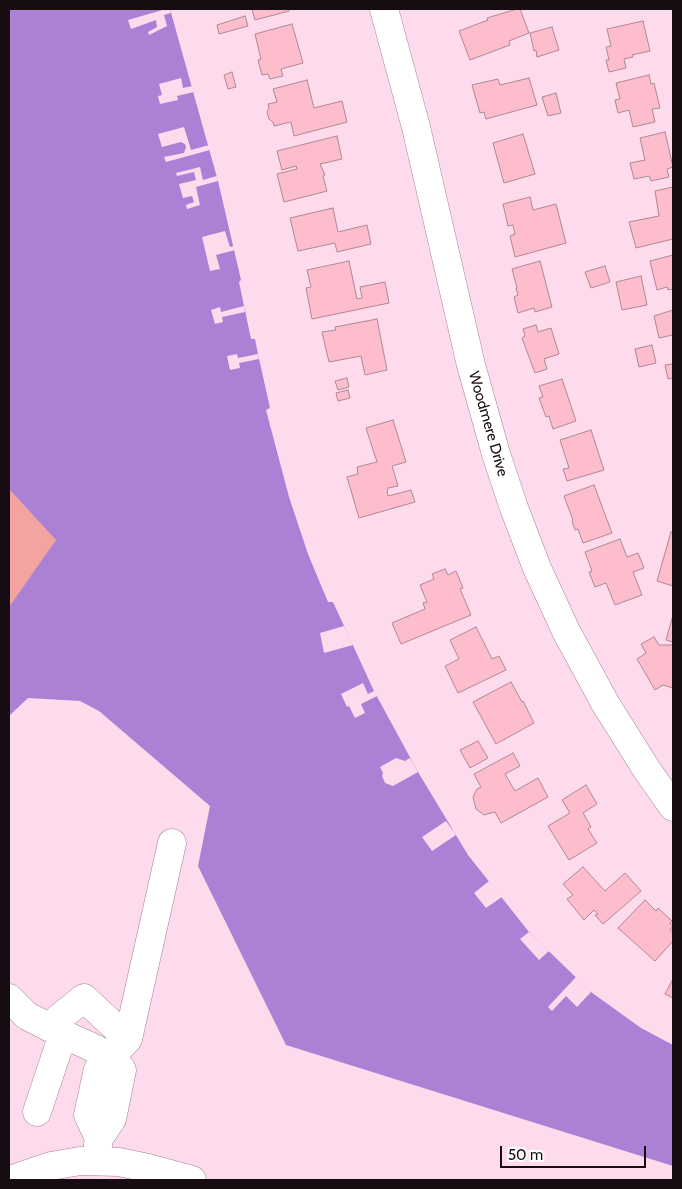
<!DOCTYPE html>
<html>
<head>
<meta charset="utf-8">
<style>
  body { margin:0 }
  #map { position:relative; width:682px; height:1189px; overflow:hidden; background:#fedaed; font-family:Cabin,sans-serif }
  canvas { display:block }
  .frame { position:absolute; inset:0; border:10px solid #180c13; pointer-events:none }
  .scale { position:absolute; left:500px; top:1146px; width:146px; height:22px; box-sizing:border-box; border:2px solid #180c13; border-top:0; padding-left:6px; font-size:15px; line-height:18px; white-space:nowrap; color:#180c13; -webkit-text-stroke:4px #fff; paint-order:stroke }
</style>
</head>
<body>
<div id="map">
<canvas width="682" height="1189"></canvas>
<div class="frame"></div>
<div class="scale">50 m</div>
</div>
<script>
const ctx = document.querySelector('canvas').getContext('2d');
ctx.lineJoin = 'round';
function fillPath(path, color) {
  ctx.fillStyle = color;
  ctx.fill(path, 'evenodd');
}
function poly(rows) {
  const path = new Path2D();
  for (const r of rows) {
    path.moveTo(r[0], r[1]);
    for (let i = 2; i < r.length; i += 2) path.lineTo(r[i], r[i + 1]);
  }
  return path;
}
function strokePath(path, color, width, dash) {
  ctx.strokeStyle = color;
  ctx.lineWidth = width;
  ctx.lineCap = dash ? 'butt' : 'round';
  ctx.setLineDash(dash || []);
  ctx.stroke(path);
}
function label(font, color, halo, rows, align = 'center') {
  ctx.font = font + ' Cabin,sans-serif';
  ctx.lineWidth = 4.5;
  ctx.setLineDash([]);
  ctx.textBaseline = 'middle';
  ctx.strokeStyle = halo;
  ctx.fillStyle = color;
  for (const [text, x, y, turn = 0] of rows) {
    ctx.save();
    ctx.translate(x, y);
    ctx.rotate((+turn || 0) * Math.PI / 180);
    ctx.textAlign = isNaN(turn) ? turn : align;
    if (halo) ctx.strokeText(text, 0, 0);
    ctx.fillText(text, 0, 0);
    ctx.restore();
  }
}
fillPath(poly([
  [9,489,57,540,9,607]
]), '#f3a4a0');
fillPath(poly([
  [9,9,170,9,218,181,241,280,239,282,251,339,255,339,258,354,270,408,266,410,289,497,308,554,328,602,333,602,374,691,418,772,468,855,529,932,591,992,641,1028,673,1045,673,1166,286,1045,198,866,210,806,99,711,80,701,28,698,9,716,9,607,56,540,9,489]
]), '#aa81d5');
fillPath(poly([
  [166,9,170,9,171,13,164,15,167,26,149,35,148,32,157,27,156,20,131,29,128,20],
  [181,78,183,88,192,86,194,92,177,96,178,100,160,104,158,96,162,95,159,84],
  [184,127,191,150,209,145,210,150,166,162,164,157,184,153,186,147,185,144,181,142,162,147,158,134],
  [200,167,203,180,217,176,218,181,196,187,200,205,187,209,186,205,194,202,192,196,183,198,179,184,196,180,194,172,177,176,176,173],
  [225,231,230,247,234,246,235,250,216,255,220,269,210,271,202,237],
  [244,306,245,312,222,317,223,322,215,324,211,310,220,307,221,312],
  [237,354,238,358,258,354,259,359,239,363,240,368,230,370,227,356],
  [344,626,353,645,324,653,320,633],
  [363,683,368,694,374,691,377,696,361,704,365,713,355,718,349,706,347,707,341,694],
  [396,758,405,761,410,758,418,772,393,786,385,783,382,776,383,773,380,767],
  [446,821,456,835,432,851,422,837],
  [489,881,502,897,486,908,474,893],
  [529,932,549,951,539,960,520,939],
  [576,977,591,992,577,1007,566,996,552,1011,548,1007]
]), '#fedaed');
const building = poly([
  [252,9,289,9,289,11,255,20,252,9],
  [517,9,520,9,529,33,509,41,510,45,470,60,459,31,488,20,487,18,517,9],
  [245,16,248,26,219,34,217,25,245,16],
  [643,21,650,51,632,55,633,57,624,59,626,68,609,72,606,60,609,60,606,47,611,46,607,29,643,21],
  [292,24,303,63,281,69,283,76,270,79,268,74,262,75,258,60,261,59,255,34,292,24],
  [552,27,559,50,537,57,536,50,534,51,530,33,552,27],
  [232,72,236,87,228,89,224,75,232,72],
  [649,75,651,84,654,83,660,108,652,109,655,122,633,127,629,110,618,113,615,100,620,99,616,83,649,75],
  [529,78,537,105,486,119,484,112,480,113,472,85,498,79,500,85,529,78],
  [307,80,314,108,342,101,347,122,294,136,291,122,274,126,273,122,269,119,267,112,269,108,268,104,277,102,273,89,307,80],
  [556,93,561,113,548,116,542,97,556,93],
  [665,132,673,167,667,169,669,177,651,181,649,176,634,179,630,163,645,160,640,138,665,132],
  [523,134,535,174,504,183,493,143,523,134],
  [337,136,342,159,320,164,325,175,323,176,327,191,284,202,277,174,297,169,296,166,282,170,277,151,337,136],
  [673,187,673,239,636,248,629,222,659,216,655,191,673,187],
  [530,197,533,210,556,204,566,243,515,257,510,236,515,234,513,225,508,226,503,204,530,197],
  [333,208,338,232,367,225,371,244,337,252,335,243,298,251,290,218,333,208],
  [673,255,673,289,668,290,667,287,657,290,650,261,673,255],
  [349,261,357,299,362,298,360,287,385,282,389,303,312,319,306,288,311,287,307,270,349,261],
  [540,261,552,307,535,312,534,308,518,313,514,297,518,295,516,288,517,288,512,269,540,261],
  [605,266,610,282,591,288,585,272,605,266],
  [641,276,647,305,622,310,616,282,641,276],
  [673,310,673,335,659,338,654,316,673,310],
  [377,319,387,370,365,375,361,356,329,362,322,332,336,330,335,327,377,319],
  [536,325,538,332,551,328,559,354,544,359,547,369,535,373,522,338,525,336,523,329,536,325],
  [652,345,656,363,639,367,635,349,652,345],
  [673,364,673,378,668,379,665,365,673,364],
  [347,378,349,387,338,390,335,381,347,378],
  [562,379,576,421,553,429,549,416,546,417,539,398,543,397,539,386,562,379],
  [348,390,350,398,338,401,336,393,348,390],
  [393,420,406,462,392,466,398,486,388,488,388,490,387,491,388,496,411,490,415,502,359,518,347,477,358,474,357,467,377,462,366,428,393,420],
  [591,430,604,470,567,481,563,469,569,468,560,440,591,430],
  [594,485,612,533,583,543,578,529,575,530,572,521,573,520,564,496,594,485],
  [671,532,673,532,673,586,657,581,671,532],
  [620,539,627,557,638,553,644,568,633,572,642,595,615,605,606,583,595,587,589,572,592,571,585,552,620,539],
  [445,569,448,575,456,571,463,588,460,589,471,615,401,644,392,623,425,609,423,603,427,602,420,585,434,579,432,574,445,569],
  [673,615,673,642,666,640,673,615],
  [476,627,492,659,499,656,506,670,458,693,445,666,459,659,450,640,476,627],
  [654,637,659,645,673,645,673,688,663,685,655,690,637,659,646,653,641,644,654,637],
  [511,682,522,702,523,701,534,723,496,744,473,702,511,682],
  [478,741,488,758,470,768,460,750,478,741],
  [513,753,520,766,505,774,515,791,538,778,548,797,501,823,495,812,484,815,476,809,473,797,477,789,481,787,474,774,513,753],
  [586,785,597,804,583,813,591,827,588,829,597,843,569,860,548,826,570,813,562,800,586,785],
  [583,867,605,891,625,873,641,891,603,924,595,915,598,914,594,910,584,920,567,899,573,895,563,884,583,867],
  [645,900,656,911,658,908,672,921,670,923,673,926,670,930,673,933,673,941,655,961,618,928,645,900],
  [673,979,673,998,665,994,673,979]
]);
fillPath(building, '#fdbdcc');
strokePath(building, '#ae8891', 1);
const minor = poly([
  [384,9,416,127,471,365,496,454,514,508,537,568,566,631,605,703,647,770,673,807],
  [9,998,27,1016,63,1034],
  [48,1027,84,998,128,1039],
  [37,1112,63,1034,111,1056,122,1070,112,1119,99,1138,97,1152],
  [99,1138,88,1115,98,1069,128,1039,172,843]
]);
const major = poly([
  [10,1180,51,1166,80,1161,119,1162,148,1168,192,1180]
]);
strokePath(minor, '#a28193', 29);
strokePath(major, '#a28193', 29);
strokePath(minor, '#fff', 28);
strokePath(major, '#fff', 28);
label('15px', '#180c13', '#fff', [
  ["Woodmere Drive",488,424,74]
]);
</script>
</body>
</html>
